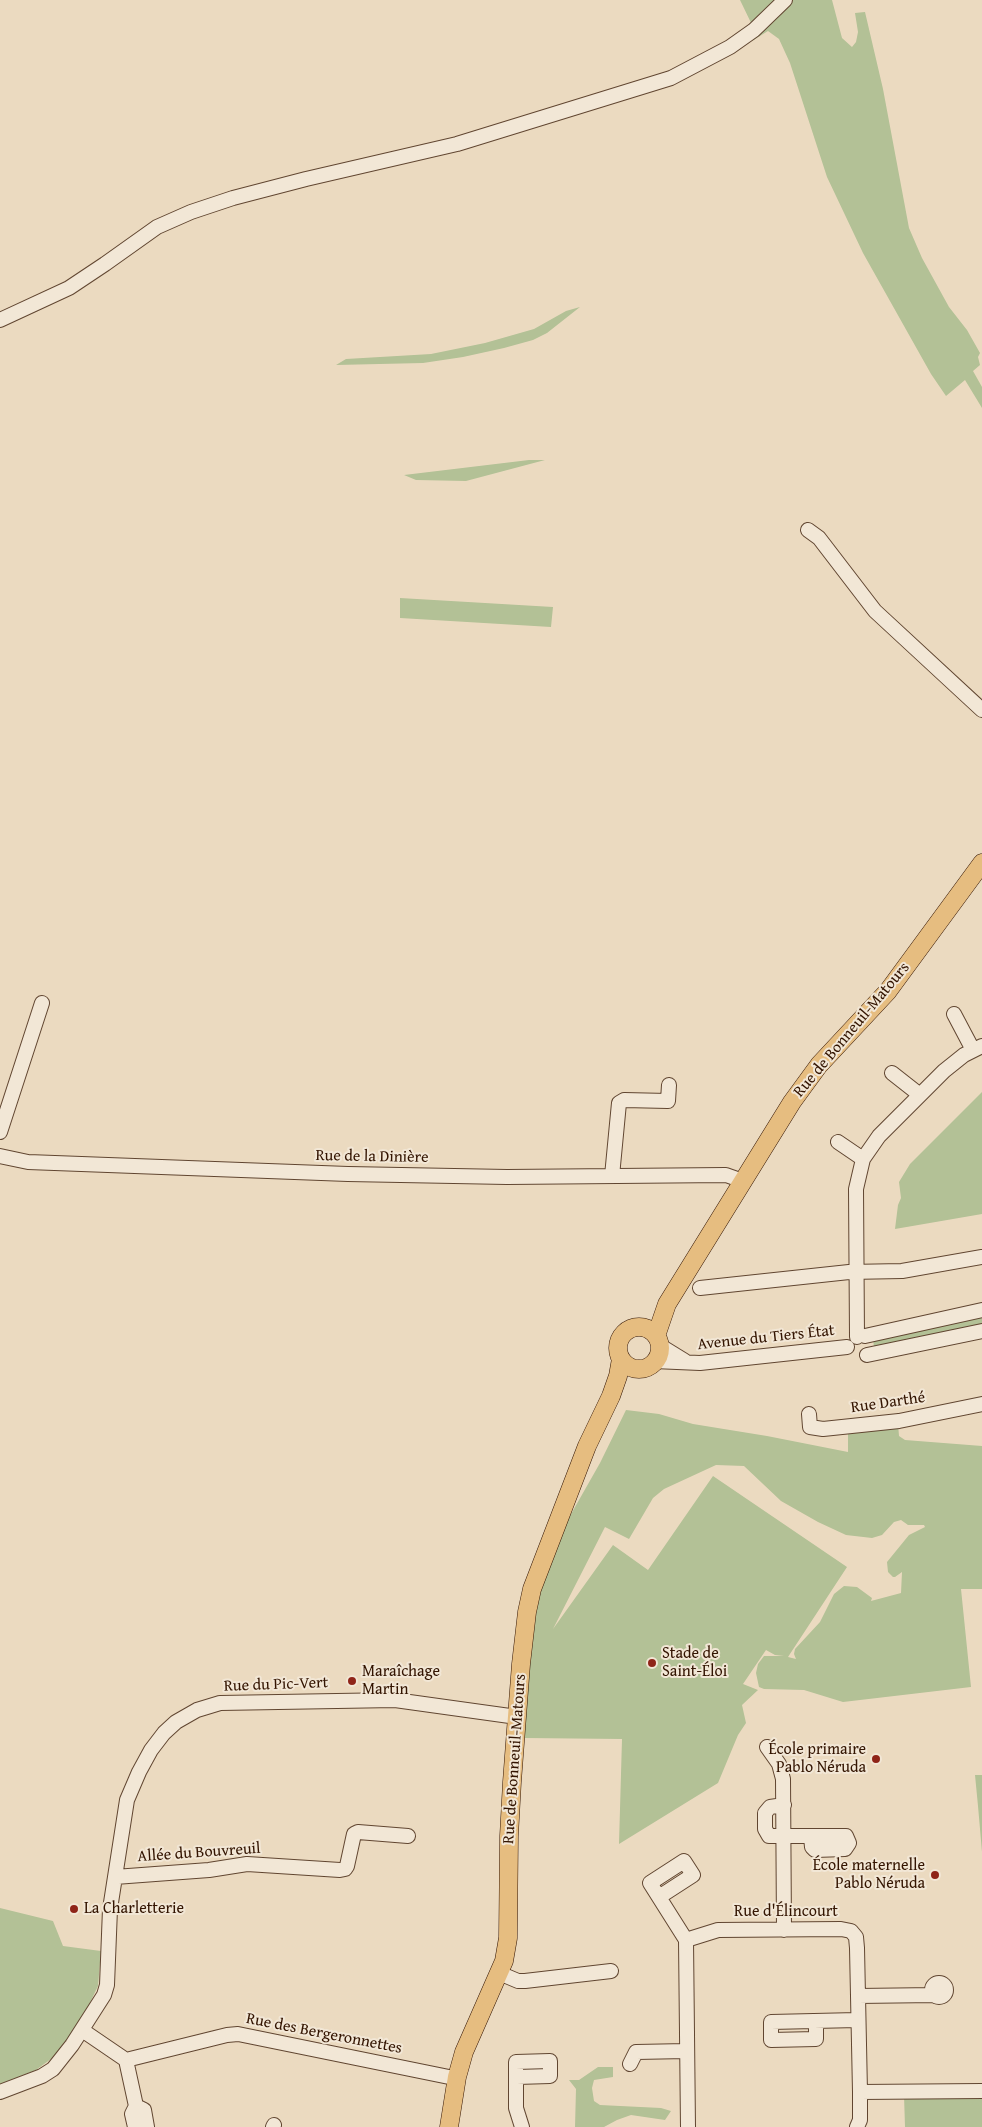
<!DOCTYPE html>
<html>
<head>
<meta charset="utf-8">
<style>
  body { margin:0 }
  canvas { display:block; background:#ebdac0 }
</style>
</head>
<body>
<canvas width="982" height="2127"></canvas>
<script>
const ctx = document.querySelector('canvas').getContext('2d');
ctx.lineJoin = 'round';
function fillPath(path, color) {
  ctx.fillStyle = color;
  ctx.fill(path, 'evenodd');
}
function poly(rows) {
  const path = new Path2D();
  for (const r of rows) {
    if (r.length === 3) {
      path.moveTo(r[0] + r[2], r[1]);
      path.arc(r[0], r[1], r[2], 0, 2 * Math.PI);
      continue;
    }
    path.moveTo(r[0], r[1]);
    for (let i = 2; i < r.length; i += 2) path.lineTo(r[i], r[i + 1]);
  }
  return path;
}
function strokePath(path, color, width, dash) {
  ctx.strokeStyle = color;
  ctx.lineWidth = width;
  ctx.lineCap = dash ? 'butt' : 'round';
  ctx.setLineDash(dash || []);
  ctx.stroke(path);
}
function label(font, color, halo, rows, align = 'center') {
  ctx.font = font + ' "Gentium Book Plus",serif';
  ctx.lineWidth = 4;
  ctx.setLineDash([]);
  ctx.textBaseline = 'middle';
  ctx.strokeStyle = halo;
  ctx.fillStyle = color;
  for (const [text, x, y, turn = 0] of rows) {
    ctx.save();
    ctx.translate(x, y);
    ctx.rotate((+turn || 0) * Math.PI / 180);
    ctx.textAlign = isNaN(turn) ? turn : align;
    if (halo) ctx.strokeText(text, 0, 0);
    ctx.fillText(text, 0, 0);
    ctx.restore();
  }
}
fillPath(poly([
  [740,0,832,0,842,38,852,47,856,42,858,32,855,13,865,12,883,89,909,228,922,258,949,307,967,330,980,353,978,357,980,365,973,371,982,387,982,408,965,380,946,396,931,374,863,253,827,177,790,63,779,39,768,31,752,41,750,41,754,29],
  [580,307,547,333,533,340,504,348,463,357,423,363,336,365,346,359,431,354,485,343,534,329,566,311],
  [529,460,545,460,466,481,416,480,404,475],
  [400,598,553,607,551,627,400,618],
  [982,1092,982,1214,895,1229,898,1205,901,1198,899,1182,910,1164],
  [982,1314,982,1327,874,1348,873,1338],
  [626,1410,659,1414,693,1424,767,1436,848,1452,848,1430,898,1424,899,1436,905,1440,982,1446,982,1589,961,1589,971,1687,843,1702,804,1690,764,1689,759,1687,756,1673,758,1664,764,1656,784,1656,775,1655,766,1650,743,1684,758,1690,742,1705,746,1723,738,1735,718,1783,619,1844,622,1739,524,1738,530,1635,542,1579,554,1544,600,1463],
  [716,1465,744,1466,781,1501,818,1522,846,1535,872,1538,882,1535,894,1522,901,1520,908,1525,924,1525,925,1527,909,1535,887,1562,888,1572,893,1577,895,1577,902,1572,901,1593,871,1601,872,1598,857,1587,844,1586,834,1594,820,1622,795,1649,794,1654,796,1659,788,1657,847,1567,713,1476,648,1570,613,1545,553,1629,605,1527,629,1539,653,1498,664,1489],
  [975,1775,982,1775,982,1852,978,1806],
  [0,1908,53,1921,63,1946,101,1951,98,1986,87,2009,59,2053,36,2070,0,2084],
  [598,2067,613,2067,613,2077,594,2080,592,2088,594,2101,600,2105,661,2108,671,2111,665,2120,631,2115,617,2120,604,2127,575,2127,576,2089,569,2080,579,2080],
  [982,2093,982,2127,905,2127,904,2095]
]), '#b3c196');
const minor = poly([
  [0,320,69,288,105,264,157,227,191,212,233,198,306,179,457,144,671,78,730,47,754,30,785,0],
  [808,530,819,538,875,611,982,710],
  [954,1014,973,1050],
  [892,1073,920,1095],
  [0,1132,42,1003],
  [838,1142,863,1159],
  [0,1156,28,1162,348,1174,507,1177,726,1175,743,1181],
  [612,1176,619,1103,624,1100,668,1101,669,1085],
  [700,1288,849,1272,902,1271,982,1257],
  [865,1336,982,1310],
  [857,1337,856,1189,863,1159,879,1136,944,1071,964,1055,982,1046],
  [659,1345,685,1361],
  [867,1355,982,1331],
  [654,1361,700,1363,847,1347],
  [809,1414,810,1427,823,1429,899,1421,982,1404],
  [767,1747,779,1764,783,1779,784,1930],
  [784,1805,770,1807,765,1813,765,1829,769,1836,846,1836,849,1843,845,1849,815,1850,812,1847,811,1837],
  [115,1877,209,1870,247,1864,340,1870,345,1869,347,1866,354,1834,358,1832,408,1836],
  [659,1897,693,1875,684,1861,650,1883,686,1940,688,2127],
  [686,1940,718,1930,841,1929,851,1931,856,1937,857,1948,860,2092],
  [499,1973,518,1981,525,1981,611,1971],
  [939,1990,7],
  [858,1996,935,1995],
  [816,2021,816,2039,771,2040,771,2022,857,2020],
  [82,2030,126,2060,136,2106,132,2114,135,2127],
  [126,2060,227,2035,238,2034,449,2077,457,2077],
  [630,2064,636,2052,686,2051],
  [517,2077,550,2076,550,2061,516,2062,516,2108,522,2127],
  [0,2092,42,2076,53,2069,72,2045,104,1995,107,1985,110,1909,127,1800,139,1772,151,1750,164,1733,176,1722,197,1710,220,1703,395,1700,517,1717],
  [136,2106,144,2110,147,2127],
  [273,2127,274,2125],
  [857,2127,860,2120,860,2092,982,2091]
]);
const major = poly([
  [639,1348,21],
  [656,1336,667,1304,792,1102,819,1065,888,991,982,863],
  [449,2127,457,2077,464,2052,504,1961,508,1938,509,1836,512,1782,521,1664,527,1612,532,1589,587,1446,611,1396,618,1376,621,1359]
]);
strokePath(minor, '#614631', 16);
strokePath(major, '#331401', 19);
strokePath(minor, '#f2e7d6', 14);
strokePath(major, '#e6bd80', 18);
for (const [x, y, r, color] of [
  [652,1663,5,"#8f2418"],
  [352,1681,5,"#8f2418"],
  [876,1759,5,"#8f2418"],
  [935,1875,5,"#8f2418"],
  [74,1909,5,"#8f2418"]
]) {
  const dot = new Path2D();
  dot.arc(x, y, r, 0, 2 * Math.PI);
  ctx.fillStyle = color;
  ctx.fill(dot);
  strokePath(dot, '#f2e7d6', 2);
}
label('16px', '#331401', '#f2e7d6', [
  ["Rue de Bonneuil-Matours",852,1030,-50],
  ["Rue de la Dinière",372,1157,1],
  ["Avenue du Tiers État",766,1338,-6],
  ["Rue Darthé",888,1403,-8],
  ["Rue du Pic-Vert",276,1685,-2],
  ["Rue de Bonneuil-Matours",515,1759,-86],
  ["Allée du Bouvreuil",199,1853,-4],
  ["Rue d'Élincourt",786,1912],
  ["Rue des Bergeronnettes",324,2034,11]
]);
label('16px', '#331401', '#f2e7d6', [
  ["Stade de",662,1654],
  ["Saint-Éloi",662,1672],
  ["Maraîchage",362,1672],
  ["Martin",362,1690],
  ["École primaire",866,1750,"right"],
  ["Pablo Néruda",866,1768,"right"],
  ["École maternelle",925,1866,"right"],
  ["Pablo Néruda",925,1884,"right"],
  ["La Charletterie",84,1909]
], 'left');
</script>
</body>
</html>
